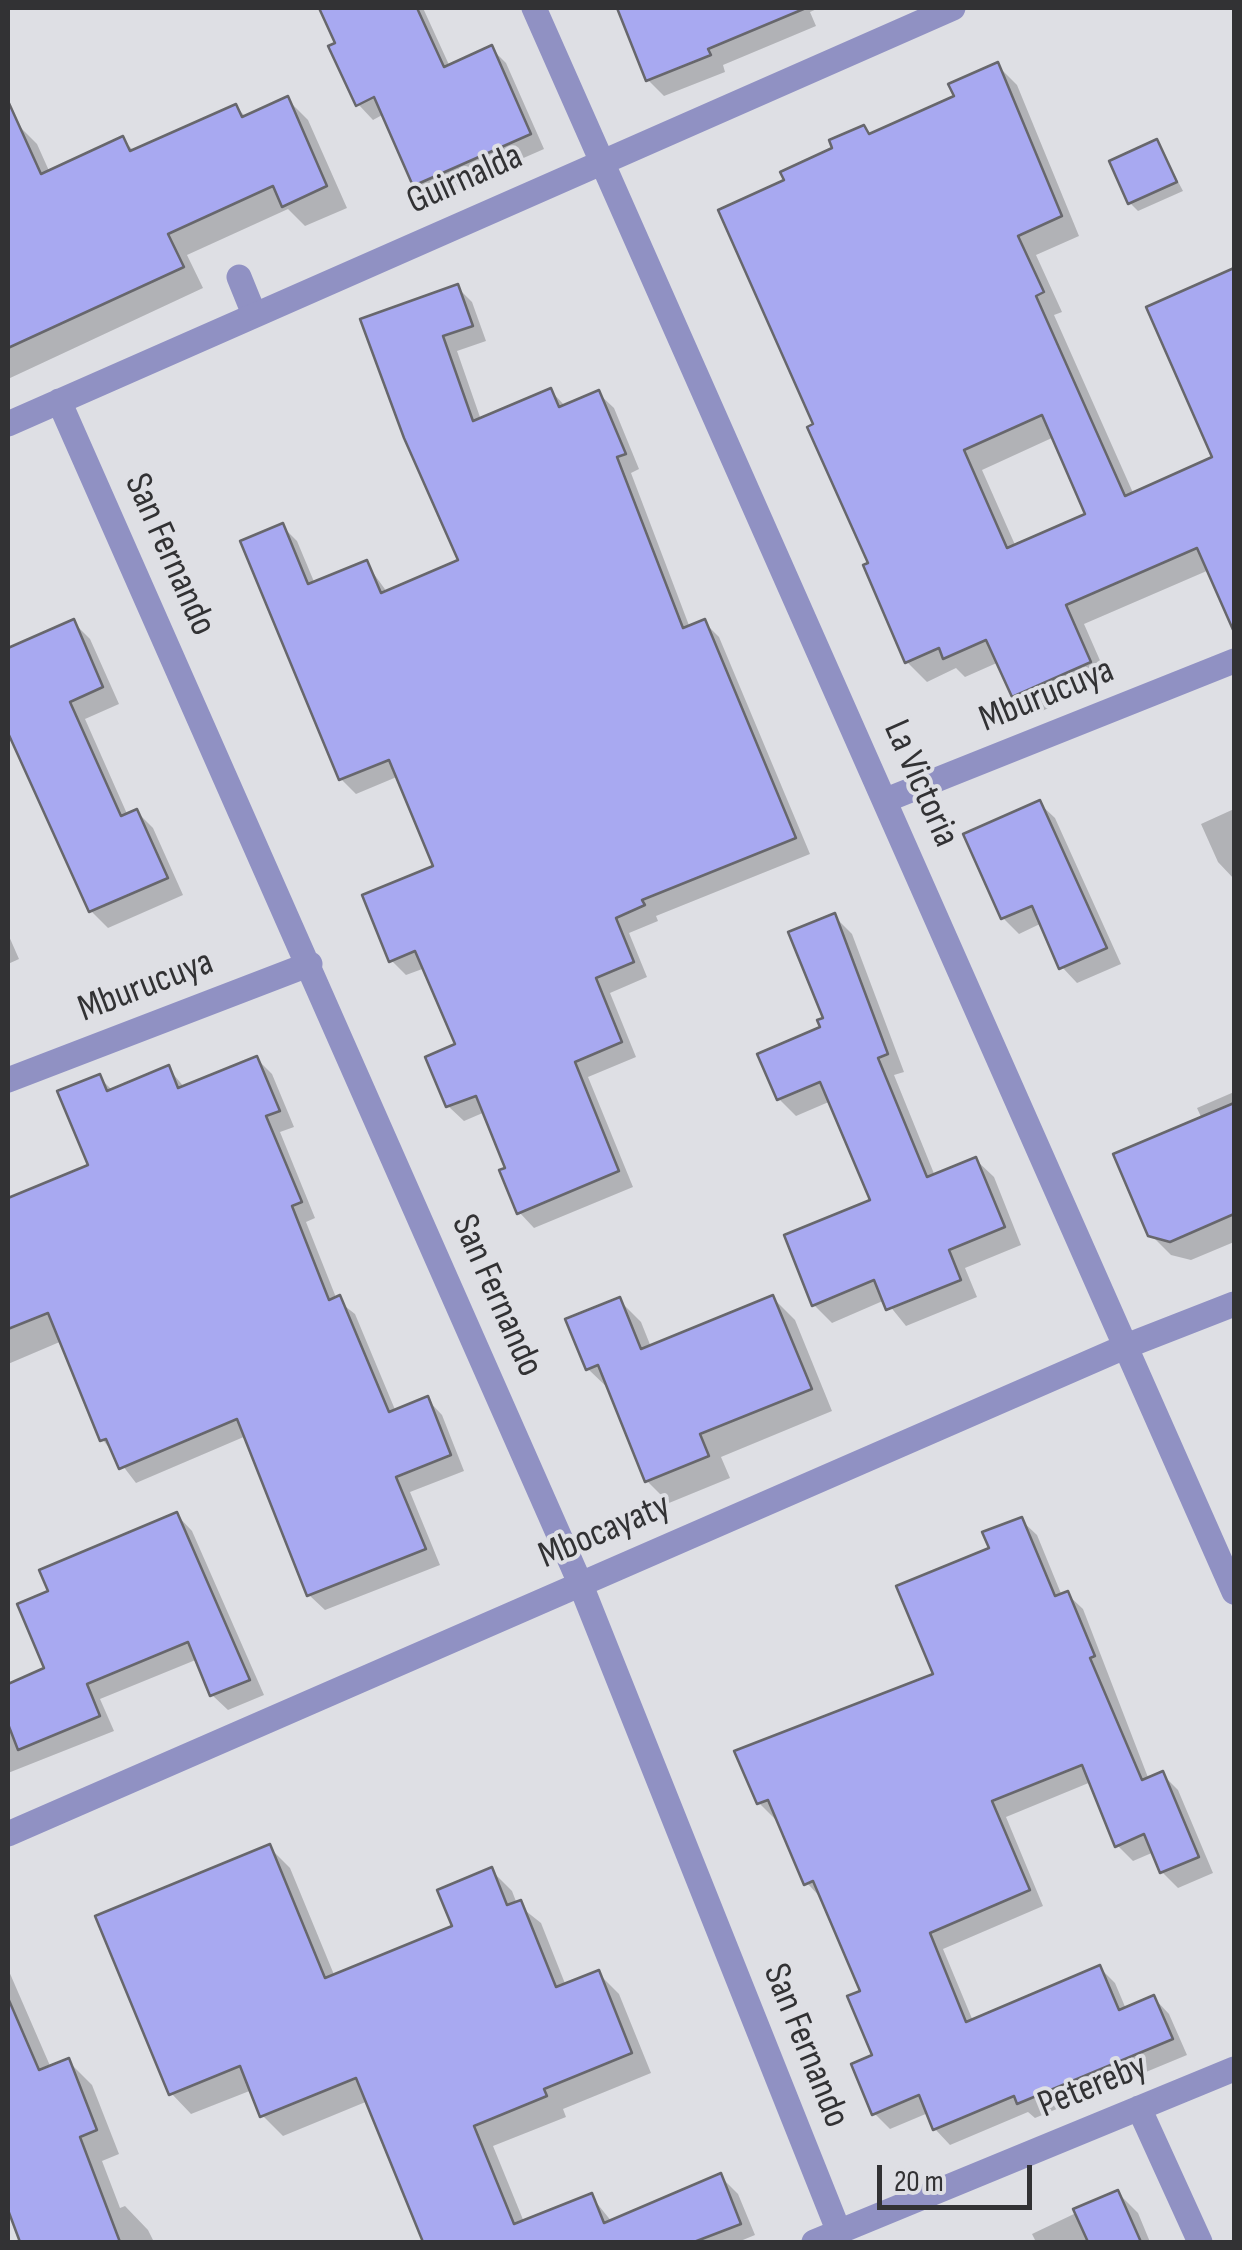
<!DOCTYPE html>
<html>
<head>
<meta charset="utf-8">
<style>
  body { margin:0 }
  #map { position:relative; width:1242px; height:2250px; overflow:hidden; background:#dedfe4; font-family:"Sofia Sans Condensed",sans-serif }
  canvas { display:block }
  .frame { position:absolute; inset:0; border:10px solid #323234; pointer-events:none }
  .scale { position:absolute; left:877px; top:2165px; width:155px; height:45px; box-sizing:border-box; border:5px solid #323234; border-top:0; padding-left:12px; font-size:30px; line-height:35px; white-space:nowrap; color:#323234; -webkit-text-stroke:8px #dedfe4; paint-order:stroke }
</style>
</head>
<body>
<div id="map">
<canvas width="1242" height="2250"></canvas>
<div class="frame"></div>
<div class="scale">20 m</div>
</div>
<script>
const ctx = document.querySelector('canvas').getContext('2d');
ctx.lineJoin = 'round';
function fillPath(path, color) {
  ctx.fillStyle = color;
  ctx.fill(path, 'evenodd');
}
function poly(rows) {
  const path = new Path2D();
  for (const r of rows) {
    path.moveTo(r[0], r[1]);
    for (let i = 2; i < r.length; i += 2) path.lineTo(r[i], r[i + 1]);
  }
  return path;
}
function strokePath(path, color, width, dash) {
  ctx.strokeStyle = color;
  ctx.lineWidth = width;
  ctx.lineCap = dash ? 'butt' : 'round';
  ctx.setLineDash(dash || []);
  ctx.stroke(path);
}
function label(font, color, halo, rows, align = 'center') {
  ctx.font = font + ' "Sofia Sans Condensed",sans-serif';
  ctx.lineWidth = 8;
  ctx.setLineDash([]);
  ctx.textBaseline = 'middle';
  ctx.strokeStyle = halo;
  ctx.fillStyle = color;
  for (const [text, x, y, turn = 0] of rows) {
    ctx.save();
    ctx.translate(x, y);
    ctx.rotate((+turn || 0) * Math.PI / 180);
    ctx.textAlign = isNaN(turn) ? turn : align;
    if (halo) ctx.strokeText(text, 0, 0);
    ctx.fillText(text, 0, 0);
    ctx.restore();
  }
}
fillPath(poly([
  [320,8,423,8,450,67,491,48,506,63,544,149,430,199,415,184,384,114,373,120,358,104],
  [619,8,819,8,810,12,816,26,723,65,725,72,664,96,648,80],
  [997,65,1017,85,1079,236,1036,255,1062,312,1054,315,1134,495,1216,458,1149,308,1234,270,1234,605,1218,588,1209,570,1084,624,1109,681,1033,715,1014,696,999,662,965,677,956,668,927,682,907,662,816,425,787,182,864,128,871,136,957,98],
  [1054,437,1088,515,1016,547,982,470],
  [287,99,308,120,347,208,305,226,288,209,187,255,203,288,8,379,8,127,16,123,37,144,50,173,122,139,135,152,236,107,246,117],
  [1157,142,1183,191,1138,211,1130,203],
  [457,287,472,302,486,341,457,351,481,420,551,391,566,407,598,393,614,408,639,469,631,473,690,628,704,622,719,637,810,854,656,916,658,921,629,933,647,977,610,993,636,1057,588,1077,633,1187,534,1228,519,1212,508,1169,485,1112,464,1121,448,1106,458,1046,425,968,406,975,391,960,436,867,399,776,356,794,341,779,282,526,297,541,315,584,366,563,387,592,461,561,406,437],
  [73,622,90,639,119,704,85,719,128,816,137,812,153,828,183,895,108,928,91,911,8,726,8,651],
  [1039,803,1055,818,1121,964,1077,983,1062,967,1042,923,1019,934,1003,918],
  [1234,809,1234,879,1218,862,1201,824],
  [834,916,852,934,904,1072,894,1075,935,1176,976,1160,994,1177,1021,1245,965,1268,977,1297,906,1326,885,1300,832,1323,814,1305,874,1201,831,1101,796,1116,779,1099,826,1019],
  [8,934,19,959,8,964],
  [257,1059,272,1074,294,1127,280,1132,315,1218,306,1222,337,1300,355,1314,396,1412,427,1399,442,1415,464,1471,410,1492,440,1565,325,1610,309,1595,246,1436,136,1483,103,1440,62,1341,8,1364,8,1228,44,1213,91,1166,99,1077,113,1091,168,1068,185,1088],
  [1234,1092,1234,1242,1191,1260,1171,1255,1150,1234,1202,1119,1197,1108],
  [773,1298,795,1320,832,1411,721,1457,730,1478,669,1503,647,1481,612,1392,588,1369,619,1300,641,1322,651,1347],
  [177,1515,192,1531,264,1695,228,1710,212,1695,198,1659,100,1699,114,1731,8,1773,8,1686,47,1669,51,1593],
  [1021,1520,1037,1535,1062,1596,1067,1594,1083,1609,1149,1780,1162,1774,1178,1790,1213,1873,1178,1888,1162,1872,1154,1852,1133,1861,1117,1845,1091,1782,1006,1817,1043,1906,943,1949,973,2021,1100,1968,1115,1983,1126,2009,1154,1998,1169,2014,1187,2055,1035,2118,1028,2112,950,2145,935,2129,928,2113,890,2129,874,2113,875,2056,863,1992,822,1899,807,1883,779,1817,775,1819,759,1803,937,1676,992,1549],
  [269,1847,290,1868,335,1977,455,1927,491,1870,512,1891,517,1904,541,1923,566,1986,598,1973,619,1994,651,2073,563,2109,566,2117,493,2146,524,2222,591,2196,612,2222,720,2176,738,2194,755,2235,738,2242,426,2242,368,2101,283,2136,262,2115,252,2090,191,2114,171,2093],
  [8,1969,51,2068,68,2061,92,2085,119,2154,102,2161,120,2208,125,2206,148,2230,154,2242,23,2242,8,2203],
  [1118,2193,1138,2213,1150,2242,1036,2242,1032,2234]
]), '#0003');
const building = poly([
  [319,8,417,8,444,67,492,45,531,134,413,186,374,97,356,106,328,46,335,43,319,8],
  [617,8,806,8,708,49,711,55,646,81,617,8],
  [998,62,1062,216,1018,236,1044,292,1036,296,1125,496,1212,457,1146,307,1234,268,1234,632,1197,548,1066,605,1091,662,1012,697,986,640,943,659,939,648,905,663,863,565,868,563,807,427,813,424,718,210,784,180,780,172,832,148,829,140,864,125,869,134,954,96,948,84,998,62],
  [1042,415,1085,514,1007,548,964,450,1042,415],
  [288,96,327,186,282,207,273,186,168,234,184,267,8,348,8,101,41,174,123,136,130,151,236,104,242,117,288,96],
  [1157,139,1177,182,1128,204,1109,161,1157,139],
  [458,284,473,326,443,336,473,421,551,388,559,407,599,390,626,454,617,457,683,628,705,619,796,838,642,900,645,905,616,918,634,962,596,978,622,1042,575,1062,619,1171,517,1214,499,1170,505,1168,476,1096,446,1107,425,1057,455,1044,415,951,389,962,362,895,433,866,389,760,339,780,240,541,283,523,308,584,367,560,381,593,458,560,404,438,360,319,458,284],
  [74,619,103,687,70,702,121,816,137,809,168,878,89,912,8,733,8,648,74,619],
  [1040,800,1107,948,1059,969,1032,906,1001,919,963,834,1040,800],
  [835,913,888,1054,878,1058,927,1177,976,1157,1005,1227,949,1250,961,1280,886,1310,874,1280,812,1306,784,1235,870,1200,820,1082,777,1100,757,1054,820,1027,817,1020,823,1018,788,932,835,913],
  [257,1056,280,1111,266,1116,302,1202,292,1206,329,1300,340,1295,389,1412,428,1396,451,1455,396,1477,426,1549,307,1596,237,1419,119,1469,106,1439,100,1441,48,1313,8,1329,8,1198,88,1165,57,1091,100,1074,107,1091,169,1065,178,1088,257,1056],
  [1234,1103,1234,1214,1170,1242,1148,1236,1113,1154,1234,1103],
  [773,1295,812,1389,700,1434,709,1456,645,1482,598,1365,586,1370,565,1319,620,1297,641,1349,773,1295],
  [177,1512,250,1680,210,1696,188,1642,87,1684,100,1716,18,1750,8,1724,8,1684,44,1668,17,1604,48,1591,39,1570,177,1512],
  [1022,1517,1055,1596,1068,1591,1095,1656,1090,1658,1142,1780,1163,1771,1199,1857,1160,1873,1144,1834,1115,1847,1082,1765,992,1801,1030,1890,930,1933,966,2022,1100,1965,1119,2010,1154,1995,1173,2039,1017,2104,1014,2096,933,2130,919,2095,872,2115,851,2064,872,2055,847,1996,860,1991,813,1881,804,1885,768,1800,757,1804,734,1751,933,1674,896,1586,989,1548,982,1532,1022,1517],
  [270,1844,325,1978,452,1926,437,1890,492,1867,507,1905,521,1900,556,1987,599,1970,632,2053,544,2089,547,2096,474,2126,514,2224,592,2193,604,2223,721,2173,741,2224,694,2242,423,2242,356,2078,260,2117,240,2066,169,2095,95,1916,270,1844],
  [8,1998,39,2070,69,2058,97,2130,80,2137,120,2242,20,2242,8,2210,8,1998],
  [1118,2190,1141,2242,1088,2242,1073,2209,1118,2190]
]);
fillPath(building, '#a8a9f1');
strokePath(building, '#67676c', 2.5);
strokePath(poly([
  [239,277,254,314]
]), '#9091c3', 25);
strokePath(poly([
  [534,8,1234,1592],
  [59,401,580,1583,839,2232],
  [8,424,953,8],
  [886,800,1234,661],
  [8,1080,310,964],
  [8,1834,1129,1345,1234,1304],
  [1139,2108,1200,2242],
  [814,2242,1234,2069]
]), '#9091c3', 25);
label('38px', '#323234', '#dedfe4', [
  ["Guirnalda",465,180,-24],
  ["San Fernando",169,555,66],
  ["Mburucuya",1047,696,-22],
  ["La Victoria",920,784,66],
  ["Mburucuya",146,987,-21],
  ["San Fernando",496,1296,66],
  ["Mbocayaty",605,1532,-23],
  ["San Fernando",805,2046,68],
  ["Petereby",1093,2087,-22]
]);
</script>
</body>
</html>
